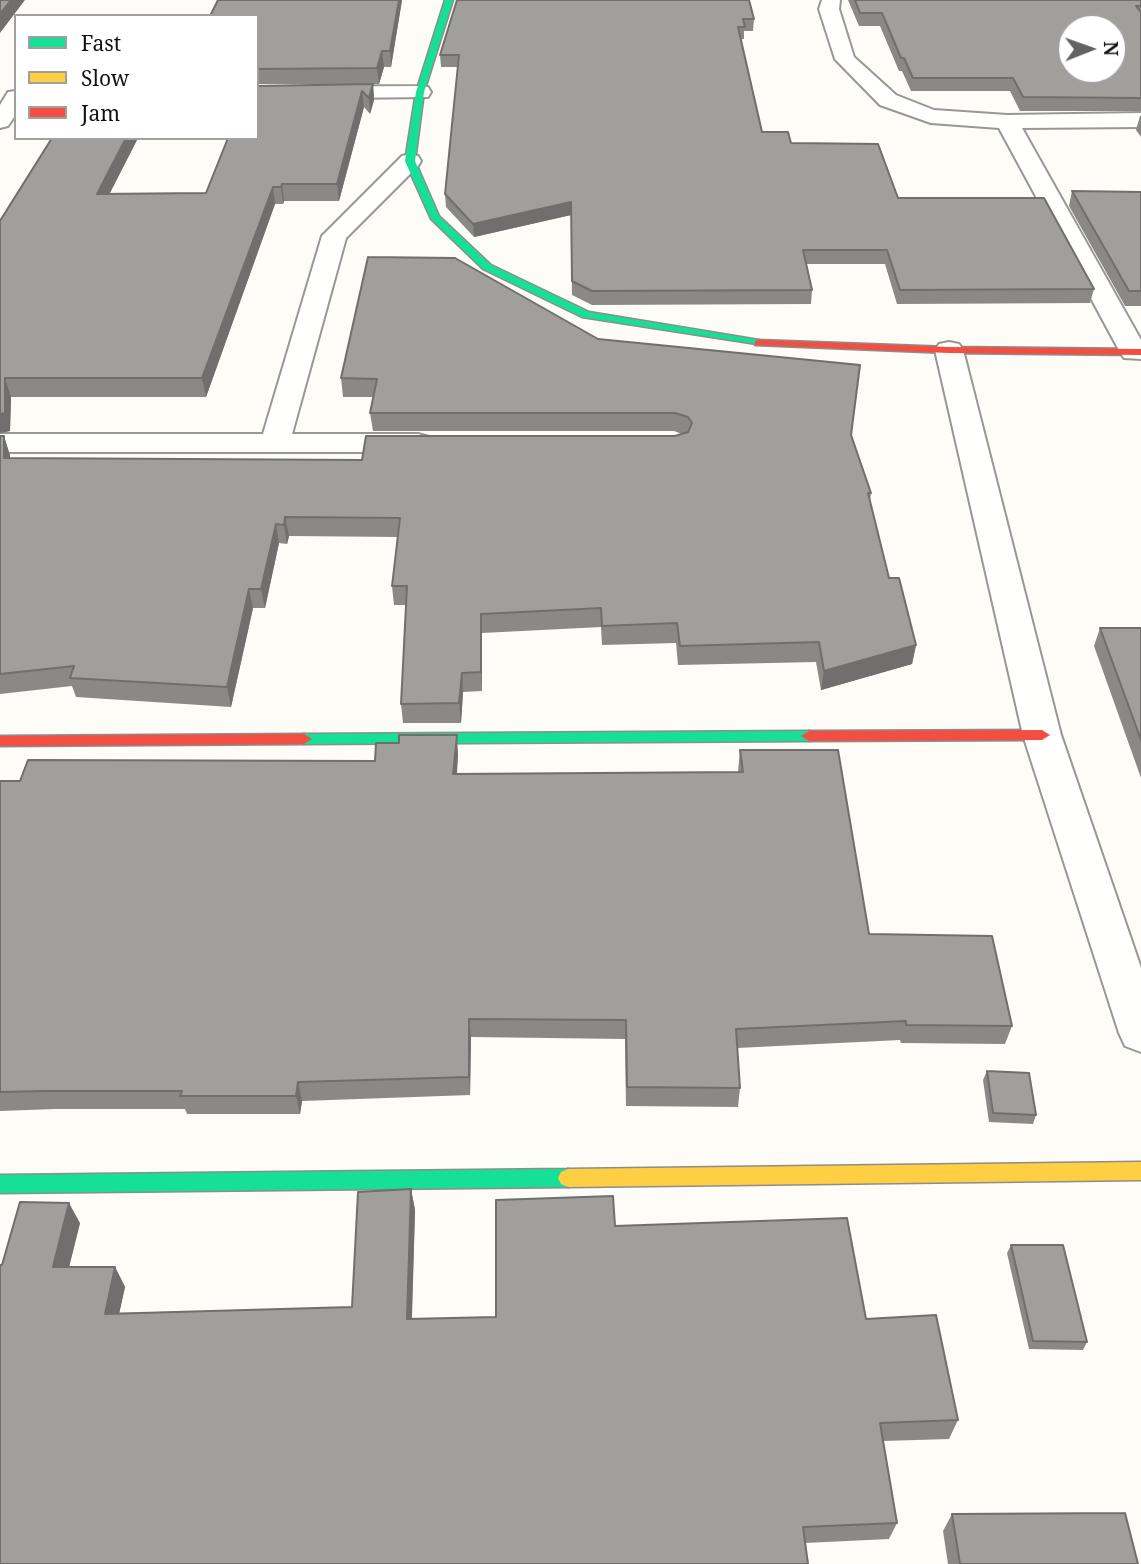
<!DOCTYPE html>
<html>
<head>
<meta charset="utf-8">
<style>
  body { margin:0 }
  #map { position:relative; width:1141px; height:1564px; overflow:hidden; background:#fdfcf7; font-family:"Noto Serif",serif }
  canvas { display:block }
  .legend { position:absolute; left:14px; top:14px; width:245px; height:126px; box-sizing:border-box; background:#fff; border:2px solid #a0a0a0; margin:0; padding:9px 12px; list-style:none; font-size:21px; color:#111 }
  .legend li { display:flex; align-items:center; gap:14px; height:35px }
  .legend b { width:35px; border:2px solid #a0a0a0 }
  .north { position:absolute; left:1057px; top:14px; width:70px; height:70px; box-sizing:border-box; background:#fff; border:2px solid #a0a0a0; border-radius:50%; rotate:89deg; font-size:19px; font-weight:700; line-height:28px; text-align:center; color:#111 }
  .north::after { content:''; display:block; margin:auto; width:24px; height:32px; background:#646362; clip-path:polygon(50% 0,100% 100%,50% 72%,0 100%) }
</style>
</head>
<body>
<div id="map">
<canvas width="1141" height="1564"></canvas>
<ul class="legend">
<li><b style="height:9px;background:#16e098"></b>Fast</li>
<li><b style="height:9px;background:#ffcf43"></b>Slow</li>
<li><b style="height:9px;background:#f24e42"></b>Jam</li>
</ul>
<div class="north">N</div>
</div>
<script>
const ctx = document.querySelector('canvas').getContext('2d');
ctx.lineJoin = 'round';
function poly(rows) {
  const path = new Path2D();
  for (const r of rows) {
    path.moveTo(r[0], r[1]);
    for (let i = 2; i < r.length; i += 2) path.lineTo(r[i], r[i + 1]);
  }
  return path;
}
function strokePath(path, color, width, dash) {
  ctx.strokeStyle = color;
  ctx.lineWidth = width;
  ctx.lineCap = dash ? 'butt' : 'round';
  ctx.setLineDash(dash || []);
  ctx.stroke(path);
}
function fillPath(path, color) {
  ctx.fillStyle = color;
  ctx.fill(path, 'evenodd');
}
const street = poly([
  [822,0,840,0,839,9,854,57,896,95,934,110,1007,115,1141,113,1141,127,1022,128,1141,340,1141,359,1124,358,1120,352,999,128,931,123,880,105,835,59,819,9,822,0],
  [420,86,428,87,431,92,428,97,257,99,257,87,420,86],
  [16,91,16,114,8,126,0,128,0,105,8,92,16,91],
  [410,154,418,156,421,161,418,166,346,238,292,434,418,434,429,437,433,443,429,449,418,452,0,452,0,434,263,434,322,236,402,156,410,154],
  [949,342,959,344,963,350,1061,735,1141,968,1141,1052,1125,1046,1119,1033,1023,735,935,350,939,344,949,342]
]);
const fast = poly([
  [445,0,453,0,424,92,415,161,439,216,491,265,589,312,759,340,763,341,763,345,582,317,483,269,431,219,405,161,416,92,445,0],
  [809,731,817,736,809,741,304,744,296,739,304,734,809,731],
  [568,1169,575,1172,578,1178,575,1184,568,1187,0,1193,0,1175,568,1169]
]);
const slow = poly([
  [1141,1162,1141,1180,568,1187,561,1184,558,1178,561,1172,568,1169,1141,1162]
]);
const jam = poly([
  [759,340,949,347,1141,349,1141,355,949,353,755,345,755,341,759,340],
  [1042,730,1050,735,1042,740,809,741,801,736,809,731,1042,730],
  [304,734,312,739,304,744,0,746,0,736,304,734]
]);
strokePath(street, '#979795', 4);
strokePath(fast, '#8e8d8b', 3);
strokePath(slow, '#8e8d8b', 3);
strokePath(jam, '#8e8d8b', 3);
fillPath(street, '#fffffe');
fillPath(fast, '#16e098');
fillPath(slow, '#ffcf43');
fillPath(jam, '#f24e42');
fillPath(poly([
  [218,0,402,0,391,67,384,67,379,84,257,84,257,16],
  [457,0,754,19,753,31,744,31,744,39,741,39,762,132,791,143,898,198,1094,289,1090,303,897,304,885,264,806,264,812,290,811,304,592,305,572,295,571,215,474,237,446,207,445,194,458,67,441,67,440,55],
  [848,0,1141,0,1141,111,1020,111,1010,91,911,91,902,71,899,71,880,26,859,26],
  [373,84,374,100,370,114,364,107,339,201,284,201,283,204,275,204,206,397,11,397,10,431,0,433,0,221,138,138,110,193,206,193],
  [1140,116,1141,116,1141,137,1136,130],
  [1072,191,1141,192,1141,306,1125,306,1069,206],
  [598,339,851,435,871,493,870,501,889,578,916,645,912,664,821,690,816,662,678,665,676,643,602,645,601,627,482,633,482,691,463,692,461,723,403,723,401,704,406,605,394,605,392,586,398,537,289,536,287,544,279,543,265,608,253,608,231,707,76,697,72,686,0,694,0,436,4,436,10,458,362,460,675,436,682,434,674,431,373,431,370,413,373,397,343,397,341,378],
  [1100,628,1141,628,1141,778,1094,646],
  [740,750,869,934,1012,1026,1005,1044,901,1043,900,1040,737,1048,740,1088,738,1107,626,1106,625,1039,471,1037,470,1095,302,1101,300,1114,187,1114,185,1109,55,1109,0,1111,0,781,20,781,375,761,458,754,457,774,738,772],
  [987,1071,1036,1115,1033,1124,989,1122,983,1080],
  [411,1189,415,1210,412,1319,496,1317,615,1226,866,1319,958,1420,949,1439,883,1441,897,1523,889,1539,805,1543,0,1564,2,1265,80,1223,69,1267,115,1267,125,1287,119,1313,352,1307],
  [1011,1245,1087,1342,1083,1350,1029,1349,1007,1253],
  [952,1514,1138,1564,948,1564,943,1531]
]), '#8a8986');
fillPath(poly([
  [11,0,25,0,0,33,0,14],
  [399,0,402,0,391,67,390,51],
  [382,51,384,67,379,84,377,68],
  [373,84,374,100,370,114,369,98],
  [362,91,364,107,339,201,337,184],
  [126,138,138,138,101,210,97,194],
  [282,184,284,201,283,204,281,187],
  [273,187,275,204,206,397,202,378],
  [571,202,571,215,474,237,473,224],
  [5,378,11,397,10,431,0,433,0,414],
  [4,436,10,455,10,476,4,458],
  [285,517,289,536,287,544,284,525],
  [276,524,279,543,265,608,261,589],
  [249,589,253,608,231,707,227,687],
  [481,614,482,633,482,691,481,672],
  [916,645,912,664,821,690,824,671],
  [462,673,463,692,461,723,459,703],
  [457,735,458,754,455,794,453,774],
  [469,1019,471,1037,470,1095,469,1077],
  [298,1082,302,1101,300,1114,296,1096],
  [411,1189,415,1210,411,1339,407,1319],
  [69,1203,80,1223,64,1287,53,1267],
  [115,1267,125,1287,115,1333,105,1314]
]), '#716f6d');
const building = poly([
  [0,0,11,0,0,14,0,0],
  [218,0,399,0,390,51,382,51,377,68,257,69,257,16,210,16,218,0],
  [457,0,749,0,754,19,743,19,745,27,738,27,762,132,788,132,791,143,878,144,898,198,1044,198,1094,289,900,290,887,250,803,250,812,290,592,291,572,281,571,202,473,224,445,194,459,55,440,55,457,0],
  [855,0,1141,0,1141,6,1136,6,1141,12,1141,98,1023,97,1013,78,913,78,904,58,901,58,882,13,860,13,855,0],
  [1071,28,1113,28,1113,70,1071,70,1071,28],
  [373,84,369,98,362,91,337,184,282,184,281,187,273,187,202,378,5,378,5,413,0,414,0,221,52,138,126,138,97,194,206,193,228,138,257,138,257,86,373,84],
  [1072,191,1141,192,1141,291,1129,291,1072,191],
  [368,257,455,258,598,339,860,365,851,435,871,493,868,493,889,578,899,578,916,645,824,671,819,642,680,646,677,623,602,626,601,608,481,614,481,672,462,673,459,703,401,704,407,586,392,586,400,518,285,517,284,525,276,524,261,589,249,589,227,687,70,678,74,666,0,674,0,436,4,436,4,458,362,460,366,436,675,436,688,432,692,423,688,417,675,413,370,413,377,379,341,378,368,257],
  [1100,628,1141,628,1141,740,1100,628],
  [399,735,457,735,453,774,743,772,740,750,838,750,869,934,992,936,1012,1026,906,1025,906,1021,736,1029,740,1088,627,1087,626,1020,469,1019,469,1077,298,1082,296,1096,180,1096,182,1091,46,1091,0,1092,0,781,20,781,28,760,375,761,376,743,399,743,399,735],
  [987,1071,1029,1073,1036,1115,993,1113,987,1071],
  [411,1189,407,1319,496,1317,496,1200,613,1196,615,1226,847,1218,866,1319,936,1315,958,1420,880,1423,897,1523,803,1527,808,1564,0,1564,0,1265,2,1265,20,1202,69,1203,53,1267,115,1267,105,1314,352,1307,358,1192,411,1189],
  [1011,1245,1063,1245,1087,1342,1033,1341,1011,1245],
  [1125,1513,1138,1564,960,1564,952,1514,1125,1513]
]);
fillPath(building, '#a19f9c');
strokePath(building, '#716f6d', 2);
</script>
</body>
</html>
